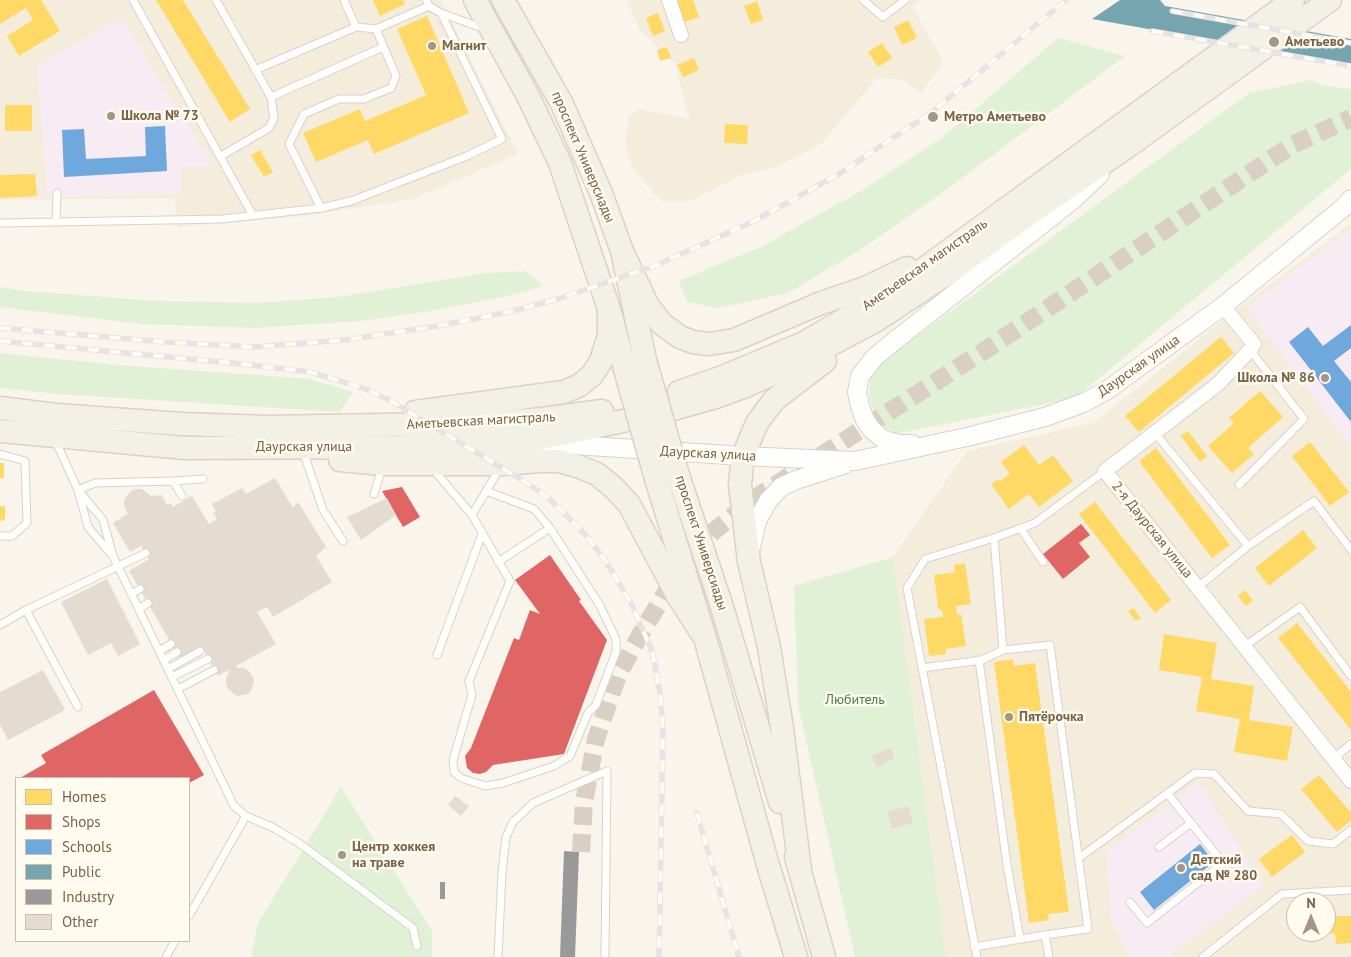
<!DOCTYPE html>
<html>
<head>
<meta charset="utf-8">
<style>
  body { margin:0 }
  #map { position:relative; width:1351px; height:957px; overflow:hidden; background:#f9f5ec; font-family:"PT Sans",sans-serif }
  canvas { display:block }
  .legend { position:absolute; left:15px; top:777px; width:175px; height:165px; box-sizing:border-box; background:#fffbef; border:1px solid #cabead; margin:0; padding:6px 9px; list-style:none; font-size:15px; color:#7a6249 }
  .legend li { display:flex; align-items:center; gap:10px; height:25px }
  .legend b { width:25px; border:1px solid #cabead }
  .north { position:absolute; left:1286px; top:892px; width:50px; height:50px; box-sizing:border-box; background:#fffbef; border:1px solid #cabead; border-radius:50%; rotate:0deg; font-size:14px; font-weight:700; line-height:20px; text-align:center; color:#7a6249 }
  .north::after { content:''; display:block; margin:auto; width:18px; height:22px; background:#a69582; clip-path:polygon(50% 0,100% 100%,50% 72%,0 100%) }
</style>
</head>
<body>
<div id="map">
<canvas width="1351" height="957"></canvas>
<ul class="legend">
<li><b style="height:14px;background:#ffd966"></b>Homes</li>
<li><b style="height:14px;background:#e06666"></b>Shops</li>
<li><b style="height:14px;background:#6fa8dc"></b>Schools</li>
<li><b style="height:14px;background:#76a5af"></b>Public</li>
<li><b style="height:14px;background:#999"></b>Industry</li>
<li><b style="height:14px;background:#e4dbd1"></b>Other</li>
</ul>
<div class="north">N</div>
</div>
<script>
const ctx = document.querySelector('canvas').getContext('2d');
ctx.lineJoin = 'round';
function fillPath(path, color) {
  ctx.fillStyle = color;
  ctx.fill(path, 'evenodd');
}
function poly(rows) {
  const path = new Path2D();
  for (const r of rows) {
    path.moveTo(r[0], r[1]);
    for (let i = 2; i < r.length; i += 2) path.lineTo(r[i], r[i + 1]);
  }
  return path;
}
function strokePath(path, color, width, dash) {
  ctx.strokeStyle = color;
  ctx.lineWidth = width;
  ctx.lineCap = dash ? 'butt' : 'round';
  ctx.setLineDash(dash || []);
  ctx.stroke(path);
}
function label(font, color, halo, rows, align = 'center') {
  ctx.font = font + ' "PT Sans",sans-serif';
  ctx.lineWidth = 5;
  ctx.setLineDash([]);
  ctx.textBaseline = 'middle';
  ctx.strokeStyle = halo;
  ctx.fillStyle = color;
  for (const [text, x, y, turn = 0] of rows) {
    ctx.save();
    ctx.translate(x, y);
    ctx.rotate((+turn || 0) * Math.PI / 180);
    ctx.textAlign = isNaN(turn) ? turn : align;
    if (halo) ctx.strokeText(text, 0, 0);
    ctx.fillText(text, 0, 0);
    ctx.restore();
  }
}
fillPath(poly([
  [0,0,441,0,518,154,413,199,305,216,177,227,175,198,0,200],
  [626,0,920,0,913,7,943,62,921,93,901,79,877,78,822,143,811,150,778,166,742,175,687,202,664,202,654,194,631,165,625,141,629,117,639,109,689,119,675,63,639,29],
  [1351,223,1351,957,946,957,893,557,967,451,1093,423,1250,299],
  [1296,902,1326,902,1326,932,1296,932]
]), '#f4eddc');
fillPath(poly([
  [122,18,213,167,181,167,181,195,47,196,37,65],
  [1351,228,1351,447,1247,308],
  [1198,782,1264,885,1168,957,1129,957,1111,919,1106,852]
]), '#f7ebf4');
fillPath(poly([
  [1058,38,1125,56,946,190,860,250,788,293,718,308,687,302,679,281,763,246,864,189,943,137],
  [1311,80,1322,85,1351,89,1351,169,1075,398,895,434,878,422,869,399,870,381,876,366,1249,93],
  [525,271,544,286,503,297,431,311,361,321,254,328,141,324,0,307,0,287,25,291,158,301,258,303,338,297,485,273],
  [0,353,117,365,310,379,353,392,340,412,57,394,0,388],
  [893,557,946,957,855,957,798,705,794,586],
  [341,787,432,931,432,957,251,957,258,923]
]), '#e1f1d6');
fillPath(poly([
  [0,0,41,0,60,31,19,56,7,36,33,20,26,8,0,24],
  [156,0,183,0,250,109,230,122],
  [373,0,403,0,405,4,380,16],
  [680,0,693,0,699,17,684,22,677,1],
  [757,1,763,20,751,24,744,6],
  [658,13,665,31,653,36,646,18],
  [427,16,469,113,374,154,368,140,316,162,303,133,360,109,365,121,426,95,397,29],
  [908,20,917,38,902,45,894,27],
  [882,43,892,58,878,67,868,52],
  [667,47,671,58,660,61,657,50],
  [694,58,699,70,683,77,677,65],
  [5,105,32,105,32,131,5,131],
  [725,124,748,125,747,144,724,143],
  [260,150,273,172,264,177,251,155],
  [35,174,37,196,0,198,0,175],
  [1221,337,1234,353,1139,432,1125,416],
  [1260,391,1283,417,1248,448,1254,454,1232,473,1208,446,1234,423,1229,418],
  [1188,431,1207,456,1200,462,1181,436],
  [1310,442,1349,492,1330,506,1292,456],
  [1024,445,1039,465,1053,455,1073,481,1039,507,1029,494,1009,509,991,484,998,479,1000,481,1010,474,1001,462],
  [1156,448,1230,545,1212,558,1139,461],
  [0,463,4,463,4,478,0,478],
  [1095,502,1171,600,1155,613,1079,514],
  [0,506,5,506,5,520,0,521],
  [1303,530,1317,548,1269,586,1255,568],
  [965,563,971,604,956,606,957,615,961,614,966,646,946,649,946,654,929,656,924,619,943,617,943,612,938,608,934,575,955,572,954,565],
  [1245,590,1253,600,1246,606,1238,596],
  [1133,608,1141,618,1136,621,1128,611],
  [1297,623,1351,692,1351,730,1278,638],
  [1164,634,1217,643,1211,679,1254,686,1249,720,1293,727,1287,761,1234,752,1240,719,1196,711,1202,677,1159,670],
  [1013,659,1014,666,1035,663,1069,912,1048,914,1049,920,1029,923,994,662],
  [1319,775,1351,813,1351,820,1337,832,1301,789],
  [1292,835,1305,852,1272,877,1259,859],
  [1326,907,1334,907,1335,916,1351,916,1351,943,1336,944,1335,933,1326,933]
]), '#ffd966');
fillPath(poly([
  [402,487,420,517,403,527,382,491],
  [1081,524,1090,535,1079,543,1090,557,1063,579,1043,554],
  [550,555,581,600,579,601,607,640,564,754,493,765,486,772,480,774,473,773,467,768,465,756,471,748,514,638,519,640,530,610,540,614,515,580],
  [154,690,204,775,189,783,189,778,20,778,46,763,41,755]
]), '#e06666');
fillPath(poly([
  [165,126,167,171,64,177,62,130,84,129,86,159,146,156,145,127],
  [1351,325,1351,348,1334,361,1351,382,1351,422,1289,342,1308,327,1323,346],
  [1200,844,1214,862,1154,910,1140,892]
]), '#6fa8dc');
fillPath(poly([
  [1120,0,1160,0,1165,6,1351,39,1351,65,1092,19]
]), '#76a5af');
fillPath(poly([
  [564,851,579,852,575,957,560,957],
  [440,882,445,882,445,899,440,899]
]), '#999');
fillPath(poly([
  [275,478,293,508,298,502,326,547,316,556,332,582,273,617,267,607,257,612,276,644,236,666,237,668,244,668,249,671,254,680,251,691,248,694,237,696,228,689,226,684,226,678,229,673,228,670,218,676,201,646,180,658,129,571,149,559,141,546,130,552,113,523,128,514,124,505,124,500,131,491,136,489,142,489,151,496,162,495,167,505,171,503,173,507,192,496,209,524,217,519,213,513,216,512,212,504,242,488,246,494],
  [387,498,396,515,361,540,347,517],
  [107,579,140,644,118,656,111,643,88,655,61,602],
  [43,670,65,710,8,740,0,725,0,692],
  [890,748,895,758,877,767,872,756],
  [455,796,469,806,461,816,448,805],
  [908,806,913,823,892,829,887,812]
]), '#e4dbd1');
strokePath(poly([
  [581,852,584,802,596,739,618,675,640,635,681,567,714,531,755,498,990,347,1292,145,1351,118]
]), '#d9d0c3', 18, [18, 9]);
const service = poly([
  [133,0,252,214],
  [216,0,271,97,274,118,269,128,221,156],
  [344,0,356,27,376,29,429,6],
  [426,0,429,6,441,13,485,29],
  [863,0,883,17,905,0],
  [255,70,356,27],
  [271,97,383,47],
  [321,208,289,144,304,114,339,99,364,99,391,88,396,76,376,29],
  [56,222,57,193],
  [0,223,222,219,321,208,351,201,467,156,502,139,441,13],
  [1155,433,1248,546,1198,587],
  [55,440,78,490,88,527,111,554],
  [0,454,25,461,27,523,12,536,0,536],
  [305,457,323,510,343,541],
  [432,468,472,515,510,581,469,681,472,695,453,760,454,772,461,778,485,786,503,783,554,766,570,756,588,713,596,705,616,652,616,639,599,604,550,528,534,509,486,491],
  [173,481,203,479],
  [1239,485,1304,419,1250,350],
  [78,490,103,520,113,556,223,783,234,806,246,816,189,916],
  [78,490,95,483,173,481,182,496],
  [374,494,382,468],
  [472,515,500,468],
  [1021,529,1043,562],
  [994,538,1003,650],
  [1248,546,1314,501,1351,550],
  [498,562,550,528],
  [131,594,140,589],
  [139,609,148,603],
  [26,610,78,707],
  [0,625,26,610,146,553],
  [1245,646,1300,607,1351,676],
  [159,651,171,644],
  [437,655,482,534],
  [164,660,177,652],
  [979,660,1007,865,1020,939],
  [922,668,982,660,1003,650,1050,645,1088,929,1045,935],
  [168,669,200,651],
  [172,677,208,659],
  [178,689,214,670],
  [1333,759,1351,744],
  [246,816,272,827,299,843,413,928,417,946],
  [1159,847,1191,823],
  [1079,858,1195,773,1214,774,1248,811,1281,814,1308,841,1333,844,1351,830],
  [1130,902,1147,923,1223,863,1167,793],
  [974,947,1045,935,1049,957],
  [166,957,175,941],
  [498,957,502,873,506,837,513,822,533,803,607,771,605,957],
  [977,957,907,588,925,559,994,538,1035,523,1105,471],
  [1203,957,1282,894,1351,890]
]);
const minor = poly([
  [669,0,681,35],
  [1223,306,1254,344,1250,350,1218,384,1105,471,1351,781]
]);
const tertiary = poly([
  [543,443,743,456,855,461,967,437,1045,417,1083,403,1106,391,1223,306,1344,207,1351,199],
  [912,444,900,444,884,440,871,429,865,420,860,406,857,392,860,376,874,358,888,346,1074,199,1100,174],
  [751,547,757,521,768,501,781,487,796,480,843,465]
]);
const primary = poly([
  [475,0,528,96,560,163,609,309,624,366],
  [503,0,562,104,601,193,622,251,645,360],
  [622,251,648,306,662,324,680,337,693,342,709,344,734,340,821,303,865,288,907,268],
  [679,392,720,378,804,343,896,289,1293,0],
  [0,408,56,415,182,424,268,427,492,423,542,419,602,411],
  [415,412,564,392,580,385,592,375,601,361,609,335,609,309],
  [0,431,185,448,399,447,528,441,656,414,716,397,746,386,794,364,877,320,952,270,1029,214,1127,147,1330,0],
  [340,460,383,464,503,464,539,461,559,461,580,467,597,474,614,488,629,504,679,598,705,638],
  [678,475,723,610,780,802],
  [657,482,705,638,768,865,796,957],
  [796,857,824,957],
  [800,870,782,728,769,647,749,562,740,484,743,456,757,423,774,400,825,361]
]);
strokePath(service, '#d8d2ca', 9);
strokePath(minor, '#d8d2ca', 16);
strokePath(tertiary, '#d8d2ca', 20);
strokePath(primary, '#dad2c9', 25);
strokePath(service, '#fefefc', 7);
strokePath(minor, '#fefefc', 14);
strokePath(tertiary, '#fefefc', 18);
strokePath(primary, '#f3f0e6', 22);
const rail = poly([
  [1172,11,1351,43],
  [1152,31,1351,66],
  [0,328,165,342,254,347,345,340,438,326,513,311,561,298,657,265,754,221,839,174,932,112,1066,0],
  [0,341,242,364,310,372,347,383,368,390,391,401,522,480,546,496,562,511,583,532,605,560,631,603,652,651,660,692,663,735,659,957],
  [697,813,739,957]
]);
strokePath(rail, '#e6e2e6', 5.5);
strokePath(rail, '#fffbef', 4, [11]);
const primaryBridge = poly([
  [645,360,678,475],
  [624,366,657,482]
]);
strokePath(primaryBridge, '#dad2c9', 25, []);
strokePath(primaryBridge, '#f3f0e6', 22);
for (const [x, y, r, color] of [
  [1274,42,6,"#a69582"],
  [432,46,5,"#a69582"],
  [111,116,5,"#a69582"],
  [933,117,6,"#a69582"],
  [1325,378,5,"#a69582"],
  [1009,717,5,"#a69582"],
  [342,855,5,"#a69582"],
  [1181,868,5,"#a69582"]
]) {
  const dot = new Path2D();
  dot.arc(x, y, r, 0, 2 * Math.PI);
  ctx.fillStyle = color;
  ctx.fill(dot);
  strokePath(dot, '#fffbef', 2);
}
label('bold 14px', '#7a6249', '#fffbef', [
  ["Аметьево",1285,42],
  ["Магнит",442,46],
  ["Школа № 73",121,116],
  ["Метро Аметьево",944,117],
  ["Школа № 86",1315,378,"right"],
  ["Пятёрочка",1019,717],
  ["Центр хоккея",352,847],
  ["на траве",352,863],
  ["Детский",1191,860],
  ["сад № 280",1191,876]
], 'left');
label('14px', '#7a6249', '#fffbef', [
  ["проспект Универсиады",583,157,67],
  ["Аметьевская магистраль",925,265,-35],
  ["Даурская улица",1139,366,-35],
  ["Аметьевская магистраль",481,421,-3],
  ["Даурская улица",304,447],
  ["Даурская улица",708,454,3],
  ["2-я Даурская улица",1152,530,51],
  ["проспект Универсиады",701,543,72]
]);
label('14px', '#498140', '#fffbef', [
  ["Любитель",855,700]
]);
</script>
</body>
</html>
